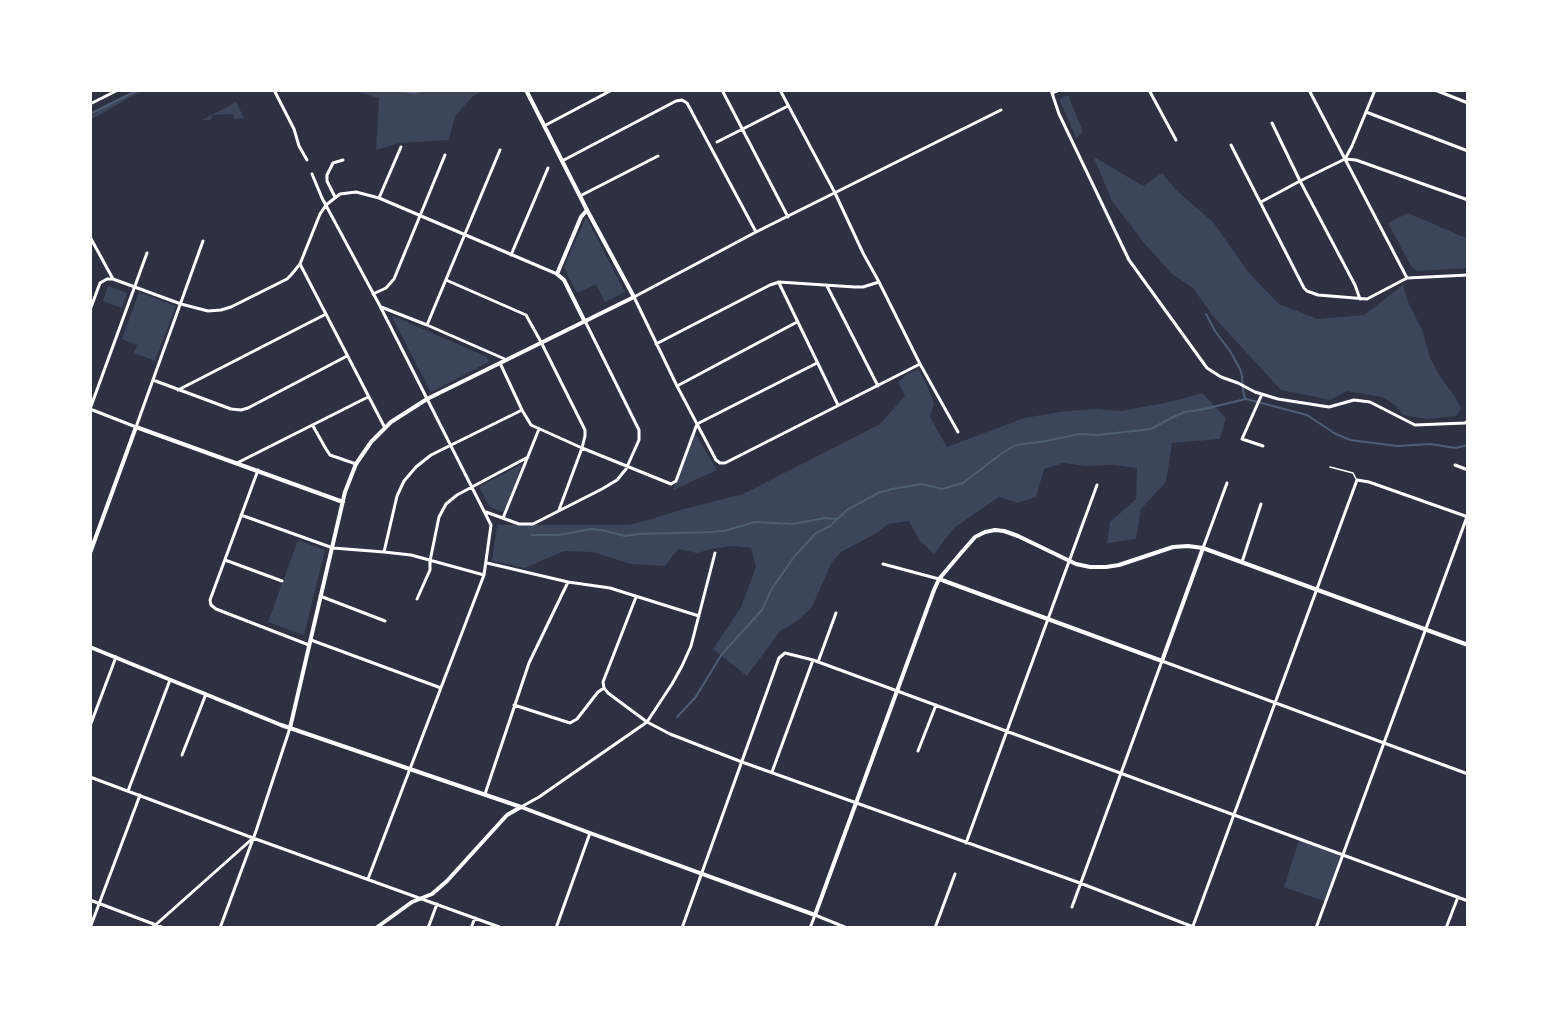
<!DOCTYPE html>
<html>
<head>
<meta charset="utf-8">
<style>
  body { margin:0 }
  #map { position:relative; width:1558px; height:1018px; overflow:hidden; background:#2d3142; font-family:"PT Sans Narrow",sans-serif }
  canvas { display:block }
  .frame { position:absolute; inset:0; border:92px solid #fff; pointer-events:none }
</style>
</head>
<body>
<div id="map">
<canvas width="1558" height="1018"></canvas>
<div class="frame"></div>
</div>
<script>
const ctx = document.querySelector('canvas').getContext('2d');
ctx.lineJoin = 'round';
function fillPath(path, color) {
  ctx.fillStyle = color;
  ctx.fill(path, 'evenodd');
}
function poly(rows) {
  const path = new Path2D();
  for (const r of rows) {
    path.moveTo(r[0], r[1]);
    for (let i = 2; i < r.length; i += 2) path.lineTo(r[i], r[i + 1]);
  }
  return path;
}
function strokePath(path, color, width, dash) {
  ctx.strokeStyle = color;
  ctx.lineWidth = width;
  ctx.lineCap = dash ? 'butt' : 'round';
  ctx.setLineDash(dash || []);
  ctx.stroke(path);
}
fillPath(poly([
  [136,90,146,90,127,99,90,120,90,116],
  [350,90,485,90,473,96,455,116,449,140,400,143,376,150,379,98],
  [1068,95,1083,132,1076,138,1059,99],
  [236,102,244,118,234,119,234,114,212,115,211,120,202,120],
  [1093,156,1143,186,1162,173,1177,191,1213,222,1249,273,1279,304,1317,319,1364,315,1403,285,1408,302,1423,332,1430,358,1441,378,1454,395,1461,409,1456,416,1426,419,1403,415,1395,405,1382,397,1347,391,1330,400,1281,390,1212,315,1193,288,1172,274,1144,243,1112,201],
  [1408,213,1468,239,1468,268,1417,271,1411,266,1388,223],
  [586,217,625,292,605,302,596,284,577,293,564,267],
  [108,286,127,293,122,308,103,301],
  [139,292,176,306,155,361,134,353,137,345,122,339],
  [391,315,487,357,489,362,431,392],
  [918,369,925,381,934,403,930,417,947,447,1024,418,1066,411,1097,409,1122,411,1174,401,1202,393,1226,418,1220,439,1172,443,1166,482,1141,509,1136,539,1107,543,1110,522,1136,499,1137,468,1113,465,1085,466,1063,463,1044,469,1036,497,1018,503,999,497,954,528,934,554,919,540,909,521,888,524,877,533,841,552,832,562,812,607,797,621,780,631,747,676,713,649,741,607,756,567,751,548,732,546,716,548,697,553,678,549,665,566,631,564,592,552,564,551,525,568,492,561,497,525,629,525,648,520,680,510,743,494,880,424,905,396,898,382,906,375],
  [695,433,717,470,673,490],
  [522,464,504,512,490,507,479,487],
  [298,540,325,550,304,635,268,622],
  [1299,840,1341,856,1324,901,1284,887]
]), '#3c4559');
strokePath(poly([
  [395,90,415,93,424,90],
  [90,114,138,90],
  [1206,314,1215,331,1230,351,1240,369,1242,376,1243,390,1245,399],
  [532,535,558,535,592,529,601,530,625,536,638,534,712,532,724,531,755,522,793,524,825,518,837,519],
  [677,717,695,698,722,654,762,610,771,590,794,557,815,534,830,526,847,510,878,493,892,489,921,484,942,489,963,483,1002,453,1016,445,1046,441,1079,434,1098,435,1151,429,1171,418,1185,412,1204,409,1246,399,1307,415,1334,433,1350,440,1397,446,1431,444,1455,448,1468,445]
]), '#4f5d75', 2);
strokePath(poly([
  [1330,467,1353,473,1356,479]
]), '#fff', 1.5);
strokePath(poly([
  [274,90,294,129,299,146,307,160],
  [722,90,788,217],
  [780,90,835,193,863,253,879,282,920,364,958,432],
  [1051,90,1059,114,1129,260,1207,368,1221,377,1238,383,1255,392,1278,399,1329,407,1354,400,1370,402,1415,425,1465,423,1468,421],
  [1149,90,1176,140],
  [1309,90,1407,278],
  [1435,90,1468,103],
  [1052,93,1059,90],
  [90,104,118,90],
  [1366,112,1468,151],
  [1272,123,1300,181,1355,285,1360,299],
  [544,126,612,90],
  [717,142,788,106],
  [1231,145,1304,288,1307,291,1318,295,1367,299,1407,278,1468,275],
  [1345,159,1356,160,1468,200],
  [562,161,676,101,682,100,687,103,756,232],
  [312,174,322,198,380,306,491,525,484,575,368,879],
  [580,196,658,156],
  [335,197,327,181,327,175,333,163,343,160],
  [379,198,401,147],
  [1261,202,1300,181,1345,159,1352,146,1375,90],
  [90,237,113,279,181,304,208,311,221,310,231,307,287,279,291,275,300,264,320,214,326,205,340,194,356,192,379,198,557,274],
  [511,255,548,168],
  [300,264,385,428],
  [446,280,526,315,541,342,585,430,585,436,582,448,559,510],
  [779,283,838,405],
  [827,286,878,386],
  [373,294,386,288,394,279,445,155],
  [381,307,427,325,507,360],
  [90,310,100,283,107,279,113,279],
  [427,325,500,150],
  [656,344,770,285,779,282,855,287,863,287,879,282],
  [500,363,522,410,531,425,582,448,671,484,676,481,697,424,817,363],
  [920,364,725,463,720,463,716,460,677,386,634,297,756,232,1001,110],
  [153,380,231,409,241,410,248,408,347,356],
  [677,386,797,322],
  [178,390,326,314],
  [1262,394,1242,439,1263,446],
  [90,409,136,427,203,241],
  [90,409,147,253],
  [313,426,326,449,330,455,356,464],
  [237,463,368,397],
  [1455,465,1468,470],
  [258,470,210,600,211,605,216,609,309,645],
  [486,512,519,524,533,524,602,489,617,480,626,469,639,440,639,430,585,321],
  [241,515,333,548,384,552,411,555,484,575],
  [503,518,539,429],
  [1203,548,1227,483],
  [384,552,397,496,404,481,416,467,431,455,522,410],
  [225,560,282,581],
  [1242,562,1261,504],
  [487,563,568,582,610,588,699,616],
  [883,564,939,579],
  [320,596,385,621],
  [417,599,430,570,430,561,439,517,446,504,457,495,528,457],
  [311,640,441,688],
  [818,662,836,613],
  [604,688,608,693,647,722,670,734,742,762,1080,883,1196,928],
  [514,705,570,723,577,719,598,692,604,688,603,682,636,597],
  [90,726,116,657],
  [918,751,936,705],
  [182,755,206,694],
  [772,772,813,660],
  [90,777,253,838,502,928],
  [128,791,170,680],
  [485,794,529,663,568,582],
  [521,807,539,797,647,722,672,684,682,666,691,646,715,553],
  [966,843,1097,485],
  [90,900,164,928],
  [1072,907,1162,661,1468,774],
  [1193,926,1357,480,1369,482,1468,517],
  [90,928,140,795],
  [152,928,252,839],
  [220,928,256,831,290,728],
  [428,928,437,904],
  [471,928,475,918],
  [556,928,590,833],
  [682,928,779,658,785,653,813,660,1468,901],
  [810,928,815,915,847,928],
  [935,928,955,874],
  [1316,928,1468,514],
  [1446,928,1458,897]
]), '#fff', 3);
strokePath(poly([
  [584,320,564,280,557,274,581,217,587,210],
  [90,553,136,427,343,502],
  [939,579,1162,661,1203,548],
  [90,647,281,725,521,807,590,833,815,915,934,590,939,579,961,553,975,537,985,532,995,530,1004,531,1018,536,1076,564,1090,567,1106,567,1119,565,1173,547,1188,546,1203,548,1468,645],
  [290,728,345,492,356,464,371,442,391,422,427,399,634,297,587,210,526,90],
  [376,928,412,902,432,894,447,881,507,815,521,807]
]), '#fff', 4);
</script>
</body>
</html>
